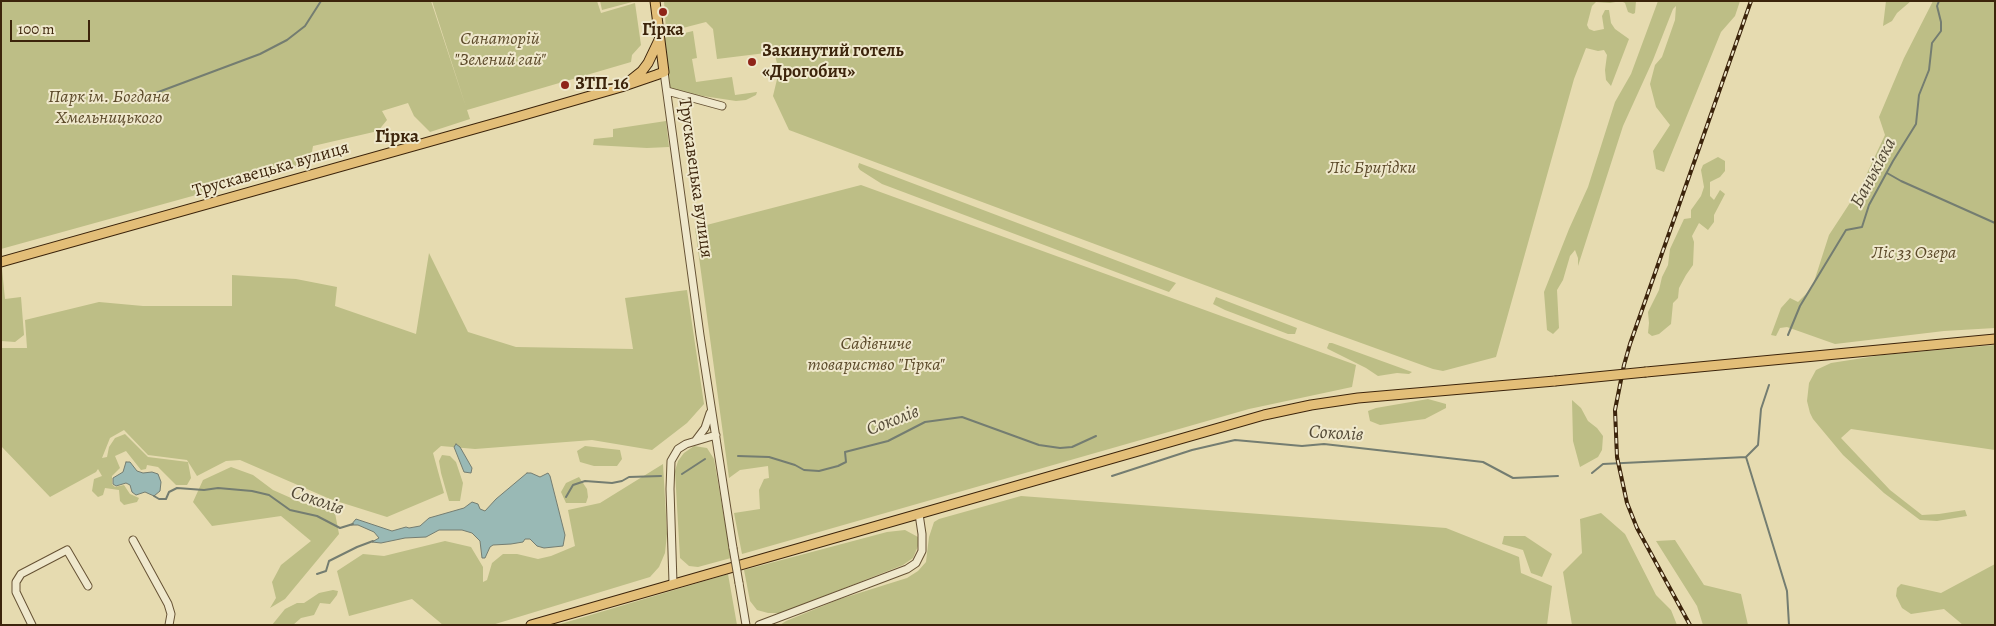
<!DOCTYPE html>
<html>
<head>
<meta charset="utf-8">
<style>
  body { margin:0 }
  #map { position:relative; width:1996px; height:626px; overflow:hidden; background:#e6dbb0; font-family:Alegreya,serif }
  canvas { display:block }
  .frame { position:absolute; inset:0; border:2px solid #3c240b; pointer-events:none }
  .scale { position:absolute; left:10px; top:20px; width:80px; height:22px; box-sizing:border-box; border:2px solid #3c240b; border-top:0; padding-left:6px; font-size:15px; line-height:18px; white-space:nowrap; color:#3c240b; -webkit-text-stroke:4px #efe8cc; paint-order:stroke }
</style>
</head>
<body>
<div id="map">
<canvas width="1996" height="626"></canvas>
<div class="frame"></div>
<div class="scale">100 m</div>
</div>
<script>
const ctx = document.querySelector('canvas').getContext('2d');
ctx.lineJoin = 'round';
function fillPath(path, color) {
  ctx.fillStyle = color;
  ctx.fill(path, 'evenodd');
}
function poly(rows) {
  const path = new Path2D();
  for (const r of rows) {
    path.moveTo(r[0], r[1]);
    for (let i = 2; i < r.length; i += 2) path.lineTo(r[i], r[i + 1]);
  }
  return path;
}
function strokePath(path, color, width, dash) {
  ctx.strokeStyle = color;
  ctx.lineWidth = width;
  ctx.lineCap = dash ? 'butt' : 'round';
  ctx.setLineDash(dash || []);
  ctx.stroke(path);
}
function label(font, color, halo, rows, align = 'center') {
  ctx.font = font + ' Alegreya,serif';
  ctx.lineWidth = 4;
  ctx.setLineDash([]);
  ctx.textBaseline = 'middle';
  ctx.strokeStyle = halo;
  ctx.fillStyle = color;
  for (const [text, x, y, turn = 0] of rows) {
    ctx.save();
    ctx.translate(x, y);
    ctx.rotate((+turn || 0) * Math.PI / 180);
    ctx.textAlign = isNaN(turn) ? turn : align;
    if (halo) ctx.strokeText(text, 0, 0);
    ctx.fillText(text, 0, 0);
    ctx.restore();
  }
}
fillPath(poly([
  [1,1,431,1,466,107,432,1,597,1,601,13,635,3,641,45,632,55,631,62,467,110,470,119,430,132,414,116,408,103,382,111,387,120,378,131,313,146,311,157,290,169,1,249],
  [600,1,636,1,602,10],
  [664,1,1636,1,1635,13,1633,14,1628,12,1625,3,1621,1,1610,3,1596,2,1592,6,1587,25,1589,29,1594,31,1604,29,1602,16,1605,10,1609,10,1611,23,1615,29,1629,39,1611,86,1606,80,1605,70,1607,55,1604,50,1598,51,1586,48,1574,79,1496,357,1443,371,1433,369,1328,331,789,130,773,96,779,71,774,52,717,59,713,29,706,22,675,30,666,30],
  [1658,1,1740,1,1735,16,1721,32,1664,172,1656,169,1653,151,1670,125,1656,107,1650,84,1655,65,1662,57,1675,20,1676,6,1673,9,1653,60,1623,126,1578,266,1578,258,1575,250,1570,256,1563,280,1557,290,1559,328,1553,334,1547,330,1544,292,1569,229,1588,187,1615,102,1631,74],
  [1886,1,1911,1,1897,13,1892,21,1883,26],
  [1933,1,1995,1,1995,328,1944,331,1835,344,1787,327,1780,328,1776,336,1771,335,1781,308,1790,298,1798,302,1812,288,1829,235,1861,186,1885,135,1879,117,1904,58],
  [693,31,697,58,692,59,696,82,732,77,735,95,757,92,756,95,746,100,736,101,670,91,664,38],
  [666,121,669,147,647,148,593,145,594,139,613,137,613,129],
  [1718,157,1725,161,1725,171,1720,177,1710,182,1710,196,1714,200,1720,190,1725,194,1714,215,1714,222,1708,230,1699,223,1692,236,1694,242,1693,265,1686,275,1679,288,1678,298,1673,303,1671,324,1659,334,1652,336,1648,333,1649,323,1648,312,1659,290,1662,277,1668,265,1670,249,1684,219,1691,218,1691,210,1701,196,1704,187,1701,170,1703,165],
  [859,163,1176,283,1169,292,882,184,860,170,858,167],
  [861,185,1356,365,1352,387,1249,409,742,554,734,513,760,509,759,490,764,479,769,478,768,466,740,470,729,478,695,228],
  [429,253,468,332,516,347,633,349,625,298,687,290,704,404,687,423,652,450,592,440,475,449,441,446,433,453,444,493,387,517,330,499,240,460,226,461,197,476,187,460,148,455,124,430,110,438,102,458,107,457,109,447,115,438,125,434,148,457,188,462,191,478,187,485,176,485,158,467,147,465,146,469,141,470,126,451,115,456,120,468,112,476,112,484,115,487,124,485,130,494,139,498,137,502,124,505,120,501,119,490,105,488,103,495,98,497,92,491,94,479,102,476,98,469,96,472,50,497,1,446,1,348,27,348,25,320,99,302,143,306,232,306,232,275,296,279,337,287,335,306,416,334],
  [2,269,5,299,21,297,24,335,15,342,1,341],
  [1216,297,1297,328,1295,334,1288,334,1225,310,1213,304],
  [1329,343,1332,343,1412,372,1409,374,1397,373,1378,376,1366,368,1328,349,1327,348],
  [1995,345,1995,450,1851,429,1841,438,1890,490,1922,515,1939,514,1965,510,1967,516,1937,521,1920,520,1884,493,1843,455,1813,419,1810,413,1807,401,1809,383,1816,370,1831,363,1882,355],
  [1428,399,1446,404,1446,408,1425,419,1380,425,1370,421,1368,411,1376,408],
  [1572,400,1581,408,1588,421,1597,428,1603,436,1602,450,1598,457,1580,467,1573,441],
  [585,446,620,450,622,459,617,466,594,466,580,462,577,451],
  [694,446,707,448,714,459,731,558,698,567,689,566,680,558,675,471,678,461,684,453],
  [442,455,450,456,456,462,463,483,460,501,449,501,441,473,439,461],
  [663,464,667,534,665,553,659,567,650,577,492,625,443,625,412,599,349,616,337,571,363,554,384,556,445,541,471,547,483,567,483,582,487,580,492,563,503,554,517,554,538,559,551,556,575,546,568,510,600,503],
  [231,467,253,475,273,490,300,502,335,513,339,534,285,599,270,608,276,598,272,582,281,565,311,541,281,516,212,526,193,502,203,480],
  [579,477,587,489,588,497,586,503,566,503,561,492,566,483],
  [1021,496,1446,528,1519,557,1521,573,1552,586,1547,625,780,625,786,621,840,599,907,578,918,571,926,562,929,537,934,522,939,519],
  [1601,513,1625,534,1656,595,1671,610,1677,625,1572,625,1563,572,1582,553,1580,519],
  [905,530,918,537,918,546,913,558,903,565,781,613,768,613,757,610,750,601,744,570,887,532],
  [1504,536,1525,536,1552,554,1542,577,1531,573,1523,550,1502,544],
  [1675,540,1704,585,1741,594,1748,625,1703,625,1697,606,1656,541],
  [1995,564,1995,625,1963,625,1944,609,1911,614,1902,608,1896,596,1897,588,1901,584,1941,593],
  [728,574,737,625,557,625],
  [333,590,338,591,337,595,330,604,320,603,314,615,301,618,293,625,272,625,285,609,297,603,304,603,319,593]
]), '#bdbe86');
const water = poly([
  [456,444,460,447,472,468,471,473,464,472,454,447,456,444],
  [126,462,130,462,137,471,143,473,152,472,158,474,161,482,160,491,154,496,145,492,136,495,132,492,130,485,126,483,116,486,113,484,113,478,123,472,126,462],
  [527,473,531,473,540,477,548,473,550,476,565,535,563,546,544,548,537,546,530,539,525,539,523,542,511,544,493,545,490,547,485,558,482,558,480,541,472,533,462,530,439,530,426,537,405,538,381,543,372,542,379,538,374,532,358,525,351,525,356,519,392,531,406,527,409,528,420,526,429,518,464,508,472,502,478,504,480,509,485,511,496,499,527,473]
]);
fillPath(water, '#99b9b5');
strokePath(water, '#747d71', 1);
strokePath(poly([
  [137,100,260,54,287,40,305,26,321,1],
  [1887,173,1901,181,1995,223],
  [1788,335,1800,306,1846,230,1862,227,1869,205,1893,161,1916,124,1919,95,1929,70,1932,43,1941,31,1941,22,1937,6,1939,1],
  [1769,385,1761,409,1758,445,1746,457,1787,591,1789,625],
  [738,456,769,457,795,465,804,470,819,471,838,466,846,462,845,452,888,441,925,422,962,417,1039,445,1060,448,1072,447,1096,436],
  [1592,473,1603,464,1746,457],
  [682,474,705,459],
  [1112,476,1192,450,1235,440,1302,446,1324,444,1483,462,1513,478,1558,476],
  [154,496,159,499,166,499,169,492,177,488,204,490,218,488,252,491,269,495,290,510,317,516,340,528,353,524],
  [566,497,573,485,585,481,612,483,622,481,629,477,661,476],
  [317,574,326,571,329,561,357,547,373,541]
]), '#747d71', 2);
const minor = poly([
  [664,72,700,335,733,548],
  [667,91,722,106],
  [696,440,705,428,710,413],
  [133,540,168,604,171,614,169,625],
  [673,583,670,489,671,461,678,449,686,444,716,435],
  [739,583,746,625],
  [32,625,16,592,16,582,21,574,67,550,88,586],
  [759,625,907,569,916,563,922,551,922,534,919,514]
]);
const major = poly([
  [627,83,642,71,648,63,659,40],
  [1,262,517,117,621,87,656,75,664,72,655,1],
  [1646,372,1995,339],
  [531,625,1264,415,1311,405,1358,398,1555,381]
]);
strokePath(minor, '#665234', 9);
strokePath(major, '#3c240b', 11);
strokePath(minor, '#efe8cc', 7);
strokePath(major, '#e3be78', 9);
const rail = poly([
  [1690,625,1637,528,1627,503,1617,457,1615,410,1624,365,1630,344,1751,1]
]);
strokePath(rail, '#3c240b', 4);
strokePath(rail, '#efe8cc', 2, [5.5]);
const minorBridge = poly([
  [733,548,739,583]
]);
const majorBridge = poly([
  [1555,381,1646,372]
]);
strokePath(minorBridge, '#665234', 9, []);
strokePath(majorBridge, '#3c240b', 11, []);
strokePath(minorBridge, '#efe8cc', 7);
strokePath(majorBridge, '#e3be78', 9);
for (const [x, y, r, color] of [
  [663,12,5,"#8f2418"],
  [752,62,5,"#8f2418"],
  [565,85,5,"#8f2418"]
]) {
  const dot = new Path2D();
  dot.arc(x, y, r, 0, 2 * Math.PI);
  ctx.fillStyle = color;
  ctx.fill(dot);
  strokePath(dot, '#efe8cc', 2);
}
label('bold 18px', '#3c240b', '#efe8cc', [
  ["Гірка",663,31,"center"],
  ["Закинутий готель",762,52],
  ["«Дрогобич»",762,73],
  ["ЗТП-16",575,85]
], 'left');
label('italic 18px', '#5c4a2a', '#efe8cc', [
  ["Санаторій",500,40],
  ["\"Зелений гай\"",500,61],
  ["Парк ім. Богдана",109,98],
  ["Хмельницького",109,119],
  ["Ліс Бриґідки",1372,169],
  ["Ліс 33 Озера",1914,254],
  ["Садівниче",876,345],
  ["товариство \"Гірка\"",876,366]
]);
label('18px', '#3c240b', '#efe8cc', [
  ["Трускавецька вулиця",271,170,-16],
  ["Трускавецька вулиця",695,178,82]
]);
label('bold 19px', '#3c240b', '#efe8cc', [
  ["Гірка",397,137]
]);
label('italic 19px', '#534936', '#efe8cc', [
  ["Баньківка",1874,173,-62],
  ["Соколів",893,421,-21],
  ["Соколів",1336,434,3],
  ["Соколів",317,501,19]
]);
</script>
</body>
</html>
